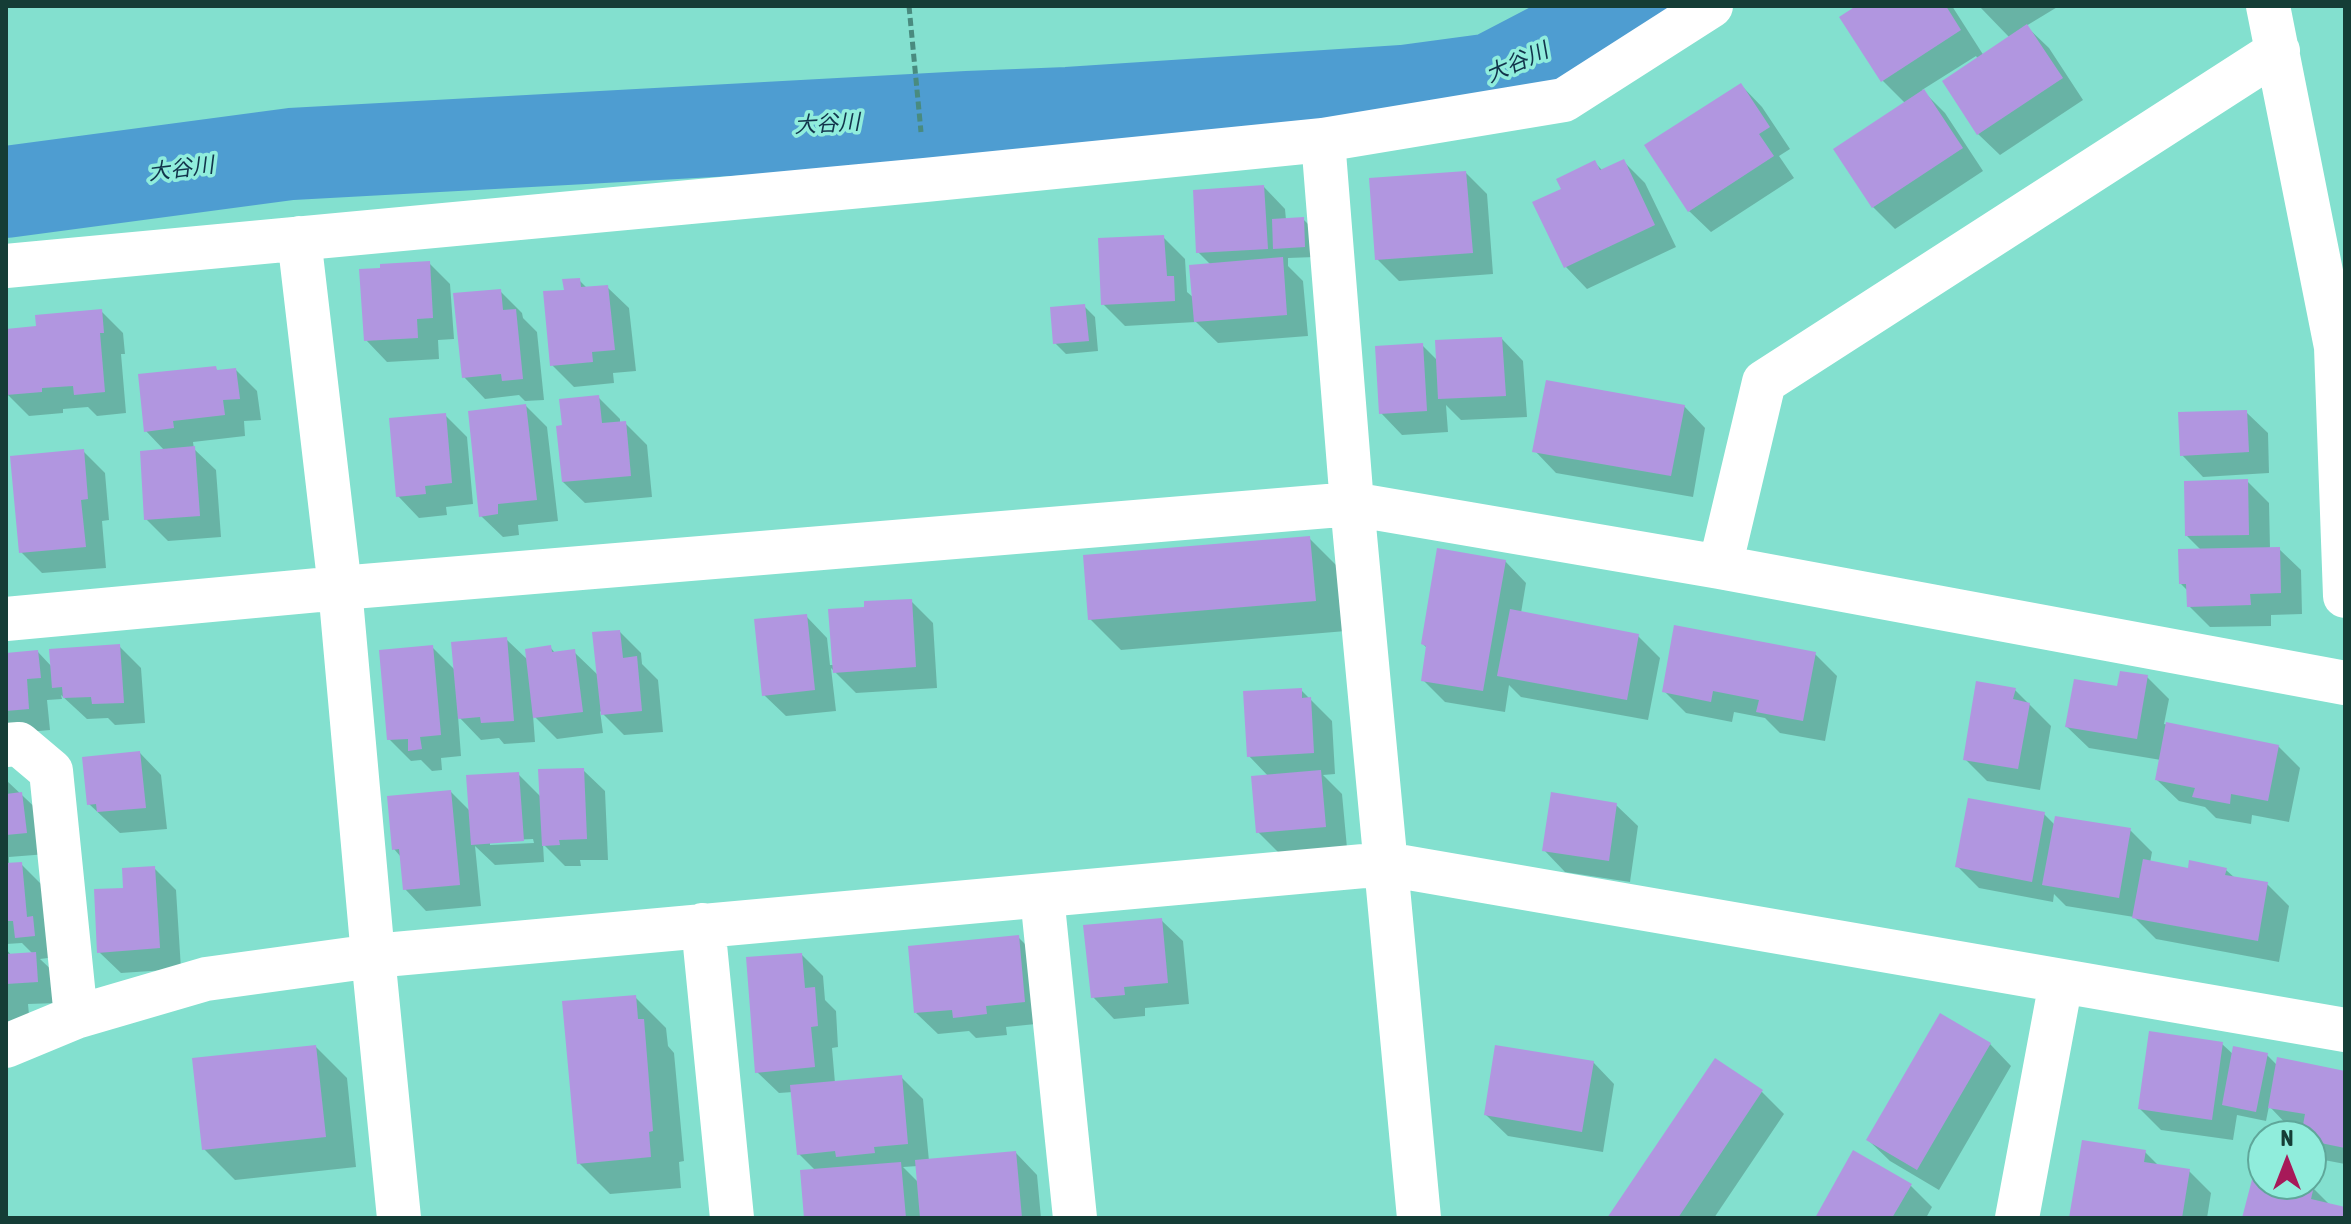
<!DOCTYPE html>
<html>
<head>
<meta charset="utf-8">
<style>
  body { margin:0 }
  #map { position:relative; width:2351px; height:1224px; overflow:hidden; background:#83e0cf; font-family:"Asap Condensed",sans-serif }
  canvas { display:block }
  .frame { position:absolute; inset:0; border:8px solid #153d36; pointer-events:none }
  .north { position:absolute; left:2247px; top:1120px; width:80px; height:80px; box-sizing:border-box; background:#90eddc; border:2px solid #5fa79a; border-radius:50%; rotate:0deg; font-size:22px; font-weight:700; line-height:32px; text-align:center; color:#153d36 }
  .north::after { content:''; display:block; margin:auto; width:28px; height:36px; background:#a71959; clip-path:polygon(50% 0,100% 100%,50% 72%,0 100%) }
</style>
</head>
<body>
<div id="map">
<canvas width="2351" height="1224"></canvas>
<div class="frame"></div>
<div class="north">N</div>
</div>
<script>
const ctx = document.querySelector('canvas').getContext('2d');
ctx.lineJoin = 'round';
function fillPath(path, color) {
  ctx.fillStyle = color;
  ctx.fill(path, 'evenodd');
}
function poly(rows) {
  const path = new Path2D();
  for (const r of rows) {
    path.moveTo(r[0], r[1]);
    for (let i = 2; i < r.length; i += 2) path.lineTo(r[i], r[i + 1]);
  }
  return path;
}
function strokePath(path, color, width, dash) {
  ctx.strokeStyle = color;
  ctx.lineWidth = width;
  ctx.lineCap = dash ? 'butt' : 'round';
  ctx.setLineDash(dash || []);
  ctx.stroke(path);
}
function label(font, color, halo, rows, align = 'center') {
  ctx.font = font + ' "Asap Condensed","Noto Sans JP",sans-serif';
  ctx.lineWidth = 7;
  ctx.setLineDash([]);
  ctx.textBaseline = 'middle';
  ctx.strokeStyle = halo;
  ctx.fillStyle = color;
  for (const [text, x, y, turn = 0] of rows) {
    ctx.save();
    ctx.translate(x, y);
    ctx.rotate((+turn || 0) * Math.PI / 180);
    ctx.textAlign = isNaN(turn) ? turn : align;
    if (halo) ctx.strokeText(text, 0, 0);
    ctx.fillText(text, 0, 0);
    ctx.restore();
  }
}
fillPath(poly([
  [1860,6,1952,6,1984,56,2010,38,1979,6,2059,6,2026,26,2049,48,2083,100,2000,155,1978,134,1978,59,1976,56,1922,90,1945,113,1983,171,1895,229,1873,207,1906,104,1882,80],
  [1741,85,1762,107,1790,149,1779,156,1794,178,1711,232,1689,211],
  [1623,161,1645,183,1676,247,1587,289,1566,267,1563,190,1595,163,1603,171],
  [1466,173,1487,194,1493,274,1399,281,1377,259],
  [1264,187,1285,209,1286,220,1303,219,1314,230,1315,257,1288,258,1288,266,1303,281,1308,336,1218,343,1196,322,1125,326,1103,304,1163,237,1185,259,1187,292,1194,298,1211,265,1198,252],
  [429,263,450,284,454,339,438,340,439,359,387,362,366,340],
  [579,280,588,289,607,287,629,308,636,371,613,373,614,383,574,387,552,365,566,292],
  [500,291,522,313,523,318,537,332,544,400,525,401,519,395,485,399,464,377],
  [1084,306,1095,317,1098,351,1066,354,1055,343],
  [102,312,123,333,125,354,121,354,126,413,97,416,88,407,63,409,63,413,29,416,7,394,6,331,38,328],
  [1502,339,1523,361,1527,417,1461,420,1446,405,1448,432,1402,435,1381,413,1422,345,1438,361],
  [215,368,219,372,236,370,257,391,261,420,244,421,245,436,193,442,194,449,216,470,221,537,168,541,146,519,165,451,146,431],
  [598,397,620,419,620,423,625,423,647,445,652,497,585,503,563,482,564,427],
  [526,406,547,427,558,521,518,525,519,535,503,537,481,516],
  [1684,406,1705,428,1693,497,1556,473,1535,451],
  [2246,412,2268,433,2269,473,2203,477,2182,455],
  [445,415,467,437,473,504,446,507,447,515,419,518,398,496],
  [83,451,105,473,109,520,102,521,106,568,42,573,21,552],
  [2247,481,2269,503,2270,549,2279,549,2301,570,2302,614,2271,615,2271,626,2210,627,2189,606,2188,591,2181,584,2202,551,2187,536],
  [1309,538,1340,569,1346,631,1121,650,1090,619],
  [1505,561,1526,583,1521,613,1638,636,1660,658,1648,720,1521,697,1509,685,1505,712,1445,702,1423,680,1428,649,1423,644],
  [911,601,933,623,937,688,856,693,831,668,836,711,786,716,764,695,806,616,827,638,830,665,834,665,866,608],
  [620,632,641,653,642,664,658,680,663,732,624,735,600,711,603,733,557,739,533,715,535,742,504,744,499,738,481,740,458,716,461,756,441,758,442,770,432,771,421,760,411,761,389,739,432,647,456,671,507,640,529,661,550,647,556,654,574,652,599,676],
  [119,646,141,668,145,723,115,725,108,718,87,719,61,695,62,699,47,700,50,730,6,734,6,655,38,652,52,667],
  [1815,654,1837,676,1825,741,1780,733,1765,718,1734,712,1732,722,1686,713,1665,692],
  [2147,677,2169,699,2164,724,2278,746,2300,768,2289,822,2252,815,2251,824,2216,818,2205,807,2179,801,2157,780,2161,760,2089,748,2067,727,2119,689],
  [1301,690,1332,721,1335,774,1323,775,1342,794,1347,848,1279,853,1258,832,1269,777,1249,756],
  [2015,690,2051,726,2040,790,1987,781,1965,759],
  [140,753,161,775,167,829,120,833,89,804],
  [583,770,605,791,608,860,580,860,581,866,565,866,543,844,544,862,495,865,475,846,481,906,426,911,405,889,401,857,394,849,451,792,471,812,518,774,542,798],
  [533,839,534,843,490,845,490,841],
  [6,780,43,815,47,854,9,857,9,865,21,864,43,886,56,957,40,959,57,975,58,1003,28,1004,30,1026,6,1027,6,949,12,956,33,954,22,943,6,944],
  [1616,805,1638,826,1630,882,1565,872,1544,850],
  [2044,814,2055,825,2130,830,2152,852,2150,863,2189,870,2226,870,2235,878,2267,884,2289,906,2279,962,2156,939,2134,917,2066,906,2054,894,2053,902,1979,888,1957,866],
  [154,868,176,890,181,969,121,973,99,952,125,889],
  [1161,920,1183,941,1189,1004,1145,1008,1145,1016,1114,1019,1093,997],
  [1019,938,1040,959,1046,1023,1006,1027,1007,1035,976,1038,969,1031,938,1034,916,1013],
  [802,955,823,976,825,1000,836,1011,838,1047,832,1048,835,1083,901,1077,923,1099,929,1161,1016,1153,1037,1175,1041,1218,806,1218,816,1171,799,1154,793,1092,779,1093,757,1072],
  [918,1166,919,1183,903,1167],
  [635,997,666,1028,668,1046,674,1053,684,1161,679,1162,681,1188,610,1194,579,1163],
  [1990,1044,2011,1066,1939,1190,1890,1161,1868,1140],
  [2222,1044,2234,1055,2267,1055,2278,1066,2345,1073,2345,1164,2324,1160,2311,1148,2311,1136,2303,1136,2304,1131,2291,1129,2269,1106,2266,1121,2237,1115,2233,1140,2161,1130,2140,1109],
  [316,1047,347,1078,356,1167,235,1180,204,1149],
  [1716,1061,1762,1092,1784,1114,1714,1218,1611,1218],
  [1593,1062,1614,1084,1603,1152,1508,1136,1486,1115],
  [2145,1152,2159,1166,2189,1171,2211,1193,2207,1218,2071,1218],
  [2263,1176,2263,1184,2295,1184,2313,1188,2331,1206,2345,1209,2345,1218,2244,1218],
  [1910,1185,1932,1207,1926,1218,1817,1218],
  [6,1189,8,1218,6,1218]
]), '#0003');
strokePath(poly([
  [6,192,291,154,968,117,1068,113,1403,91,1492,79,1632,6]
]), '#4e9dd1', 92);
fillPath(poly([
  [1856,6,1946,6,1961,30,1881,82,1839,17],
  [2027,24,2063,78,1977,135,1942,81],
  [1741,83,1770,127,1759,134,1774,156,1688,212,1644,145],
  [1924,89,1963,148,1872,208,1833,149],
  [1624,159,1655,225,1564,268,1532,202,1561,189,1556,179,1595,160,1600,170],
  [1466,171,1473,253,1375,260,1369,178],
  [1264,185,1268,249,1196,253,1193,190],
  [1304,217,1305,247,1273,249,1272,219],
  [1164,235,1167,276,1174,276,1175,301,1101,305,1098,238],
  [1283,257,1287,315,1194,322,1189,265],
  [430,261,433,318,417,319,418,338,364,341,359,269,380,268,380,264],
  [580,278,581,287,608,285,615,350,592,352,593,362,550,366,543,291,564,290,562,279],
  [501,289,503,310,516,309,523,379,502,381,501,374,462,378,453,293],
  [1085,304,1089,341,1053,344,1050,307],
  [102,309,104,333,100,333,105,392,74,395,73,386,42,388,42,392,6,395,6,329,36,326,35,315],
  [1502,337,1506,396,1438,399,1435,340],
  [1423,343,1427,411,1379,414,1375,346],
  [216,366,217,370,236,368,240,399,223,400,225,415,173,421,174,428,144,432,138,374],
  [1546,380,1685,405,1671,476,1532,452],
  [599,395,602,423,626,421,631,476,562,482,556,426,562,425,559,399],
  [526,404,537,500,498,504,498,514,479,517,468,411],
  [2247,410,2249,452,2180,456,2178,412],
  [446,413,452,483,425,486,426,494,396,497,389,418],
  [195,446,200,516,144,520,140,451],
  [84,449,88,499,81,500,86,547,19,553,10,456],
  [2248,479,2249,535,2185,536,2184,481],
  [1310,536,1316,601,1088,620,1083,555],
  [2280,547,2281,593,2250,594,2251,605,2187,607,2186,584,2179,584,2178,549],
  [1437,548,1506,560,1483,691,1421,681,1426,646,1421,644],
  [912,599,916,667,833,673,828,609,864,607,864,601],
  [1510,609,1639,634,1627,700,1497,676],
  [807,614,815,690,762,696,754,619],
  [1674,625,1816,652,1803,721,1756,712,1759,700,1713,691,1711,702,1662,692],
  [620,630,623,658,637,656,642,711,601,715,592,632],
  [507,637,514,721,481,723,480,717,458,719,451,642],
  [120,644,124,703,92,704,91,697,63,698,62,687,52,688,49,649],
  [433,645,441,735,420,737,422,749,408,751,408,739,387,740,379,650],
  [551,645,552,652,575,649,583,712,533,718,525,649],
  [38,650,41,678,27,679,29,709,6,711,6,653],
  [2120,671,2148,675,2137,739,2065,727,2074,679,2117,686],
  [1976,681,2016,688,2013,699,2030,703,2018,769,1963,760],
  [1302,688,1302,698,1311,697,1314,753,1247,757,1243,691],
  [2166,722,2279,745,2268,801,2231,794,2230,804,2192,797,2195,788,2155,780],
  [140,751,146,808,97,812,96,804,87,805,82,757],
  [584,768,587,839,559,840,560,845,542,846,538,769],
  [1321,770,1326,827,1256,833,1251,776],
  [519,772,524,841,471,845,466,775],
  [451,790,460,885,403,890,399,849,392,850,387,796],
  [22,792,27,833,6,835,6,794],
  [1551,792,1617,803,1609,861,1542,851],
  [1968,798,2045,812,2032,882,1955,867],
  [2055,816,2131,828,2119,898,2042,885],
  [2143,859,2188,868,2189,860,2227,868,2225,875,2268,882,2258,941,2132,918],
  [22,862,27,917,33,916,35,936,15,938,13,921,6,921,6,863],
  [155,866,160,948,97,953,94,889,123,888,122,868],
  [1162,918,1168,983,1124,987,1125,995,1091,998,1083,925],
  [1019,935,1025,1002,986,1006,987,1014,953,1018,952,1010,914,1013,908,946],
  [36,952,38,982,6,984,6,954],
  [802,953,805,988,815,987,818,1026,811,1027,815,1067,755,1073,746,957],
  [636,995,638,1019,644,1019,653,1131,649,1132,651,1157,577,1164,562,1001],
  [1940,1013,1991,1043,1917,1170,1866,1140],
  [2149,1031,2223,1042,2212,1120,2138,1109],
  [316,1045,326,1137,202,1150,192,1058],
  [1495,1045,1594,1061,1582,1132,1484,1115],
  [2233,1046,2268,1053,2256,1112,2222,1105],
  [2277,1057,2345,1071,2345,1148,2311,1141,2311,1136,2301,1136,2305,1114,2268,1108],
  [1715,1058,1763,1090,1678,1218,1607,1218],
  [902,1075,908,1144,874,1147,875,1153,836,1157,835,1151,797,1155,790,1085],
  [2082,1140,2146,1150,2144,1162,2190,1169,2182,1218,2069,1218],
  [1853,1150,1912,1184,1892,1218,1815,1218],
  [1016,1151,1022,1218,920,1218,915,1160],
  [901,1162,906,1218,804,1218,800,1170],
  [2254,1172,2263,1174,2263,1184,2304,1184,2314,1186,2311,1199,2345,1207,2345,1218,2242,1218]
]), '#b196e0');
strokePath(poly([
  [909,6,921,132]
]), '#498b7f', 5, [8, 4]);
strokePath(poly([
  [2268,6,2336,347,2345,596],
  [1323,140,1352,504,1419,1218],
  [299,238,340,588,373,956,399,1218],
  [6,266,925,180,1323,140,1564,100,1711,6],
  [1720,567,1764,382,2278,51],
  [6,619,340,588,1352,504,1720,567,2345,683],
  [6,745,19,744,51,771,76,1017],
  [1042,896,1075,1218],
  [703,925,732,1218],
  [6,1046,76,1017,206,979,373,956,1386,864,2345,1030],
  [2017,1218,2061,982]
]), '#fff', 44);
label('italic 22px', '#12344b', '#90eddc', [
  ["大谷川",1517,63,-24],
  ["大谷川",827,124,-3],
  ["大谷川",181,169,-7]
]);
</script>
</body>
</html>
